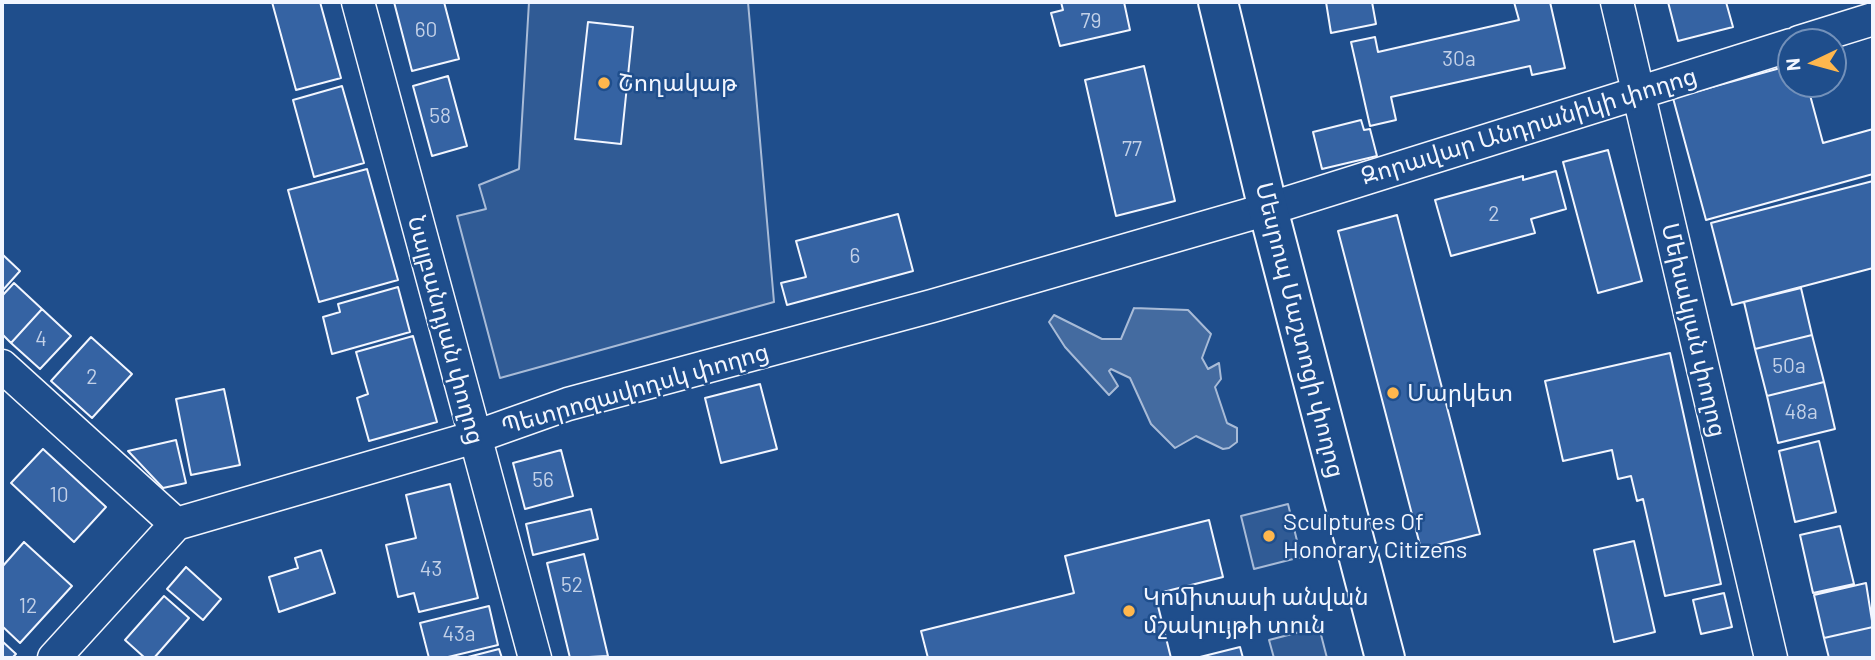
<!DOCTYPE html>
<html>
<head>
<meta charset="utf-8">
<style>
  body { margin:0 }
  #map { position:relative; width:1875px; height:660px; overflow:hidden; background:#1f4e8c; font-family:Barlow,sans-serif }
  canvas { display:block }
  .frame { position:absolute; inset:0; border:4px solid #f2f6ff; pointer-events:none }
  .north { position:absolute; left:1777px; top:28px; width:70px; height:70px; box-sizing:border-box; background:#1f4e8c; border:2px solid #7391ba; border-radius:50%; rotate:265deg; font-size:19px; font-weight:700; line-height:28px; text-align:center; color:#f2f6ff }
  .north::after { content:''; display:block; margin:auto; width:24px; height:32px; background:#ffb74d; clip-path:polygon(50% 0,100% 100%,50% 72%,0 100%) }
</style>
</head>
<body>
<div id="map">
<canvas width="1875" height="660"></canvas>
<div class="frame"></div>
<div class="north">N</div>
</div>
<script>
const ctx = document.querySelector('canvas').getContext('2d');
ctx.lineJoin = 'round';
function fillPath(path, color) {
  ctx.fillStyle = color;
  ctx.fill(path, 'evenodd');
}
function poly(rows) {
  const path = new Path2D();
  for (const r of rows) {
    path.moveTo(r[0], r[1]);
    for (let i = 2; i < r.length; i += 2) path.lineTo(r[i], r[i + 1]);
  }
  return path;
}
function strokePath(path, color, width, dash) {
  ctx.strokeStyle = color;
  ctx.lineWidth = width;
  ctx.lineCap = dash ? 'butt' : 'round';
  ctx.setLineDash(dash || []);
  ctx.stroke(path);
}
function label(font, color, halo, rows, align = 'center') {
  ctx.font = font + ' Barlow,"Noto Sans Armenian",sans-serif';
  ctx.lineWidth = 5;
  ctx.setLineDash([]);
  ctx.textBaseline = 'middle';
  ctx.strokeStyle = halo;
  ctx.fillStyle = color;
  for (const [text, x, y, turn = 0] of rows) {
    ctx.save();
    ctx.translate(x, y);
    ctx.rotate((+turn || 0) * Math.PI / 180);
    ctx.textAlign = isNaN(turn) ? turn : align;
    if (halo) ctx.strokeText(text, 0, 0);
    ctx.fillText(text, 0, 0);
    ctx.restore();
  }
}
const built = poly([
  [529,2,748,2,774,302,500,378,457,216,486,209,479,185,519,169,529,2],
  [1288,504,1301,557,1254,569,1241,516,1288,504],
  [1319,627,1327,658,1274,658,1269,640,1319,627]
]);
fillPath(built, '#305b95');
strokePath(built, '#a8bbd7', 2);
const water = poly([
  [1134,308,1188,310,1211,334,1202,358,1208,369,1219,363,1221,379,1215,387,1227,423,1237,428,1237,442,1229,448,1223,449,1196,436,1175,448,1151,424,1130,378,1111,369,1109,371,1118,386,1109,395,1065,347,1049,322,1054,315,1102,339,1121,339,1134,308]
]);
fillPath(water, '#446ba0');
strokePath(water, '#a8bbd7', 2);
const building = poly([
  [272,2,320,2,341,78,296,90,272,2],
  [394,2,444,2,459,59,412,71,394,2],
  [1061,2,1124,2,1130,30,1060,46,1051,13,1063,10,1061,2],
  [1326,2,1372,2,1376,24,1331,33,1326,2],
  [1514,2,1550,2,1565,68,1532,75,1530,66,1391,97,1396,120,1370,126,1351,42,1375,37,1378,52,1519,20,1514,2],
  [1668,2,1726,2,1733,27,1678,41,1668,2],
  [588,22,633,27,621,144,575,139,588,22],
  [1791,65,1791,84,1807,84,1823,143,1873,129,1873,174,1706,220,1673,98,1791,65],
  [1144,66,1175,201,1116,216,1085,80,1144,66],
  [448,76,467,146,432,156,413,86,448,76],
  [342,86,364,163,314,177,293,100,342,86],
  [1361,120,1364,130,1370,129,1377,156,1322,169,1313,132,1361,120],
  [1608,150,1642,281,1598,293,1563,162,1608,150],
  [367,169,398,280,319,302,288,190,367,169],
  [1556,171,1566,209,1531,219,1535,233,1451,256,1435,200,1523,176,1523,180,1556,171],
  [1873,181,1873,268,1732,305,1711,223,1873,181],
  [898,214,913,271,787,305,781,283,806,277,796,241,898,214],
  [1397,215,1480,534,1421,549,1338,231,1397,215],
  [2,254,20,271,2,291,2,254],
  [14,283,42,309,11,343,2,334,2,296,14,283],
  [398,287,410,332,332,354,323,317,340,312,338,304,398,287],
  [1801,288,1812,335,1755,349,1744,302,1801,288],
  [42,309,71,336,40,369,11,343,42,309],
  [1812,335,1824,382,1767,396,1755,349,1812,335],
  [413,336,437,422,369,441,357,398,368,394,356,352,413,336],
  [91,337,132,374,92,418,51,381,91,337],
  [1670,353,1721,584,1665,596,1643,499,1637,501,1631,476,1618,479,1612,450,1563,461,1545,381,1670,353],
  [1824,382,1835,429,1778,443,1767,396,1824,382],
  [760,384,777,449,721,463,705,398,760,384],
  [224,389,240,465,191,475,176,399,224,389],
  [176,440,186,483,163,488,128,451,176,440],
  [1819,441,1836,512,1795,522,1779,451,1819,441],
  [43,449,106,507,74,542,11,483,43,449],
  [561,450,573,496,525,509,513,463,561,450],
  [450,484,478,598,419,612,414,593,398,597,386,545,416,538,406,495,450,484],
  [591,509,598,539,533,555,526,524,591,509],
  [1209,520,1223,577,1155,594,1171,658,928,658,921,631,1074,593,1065,556,1209,520],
  [1840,526,1854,584,1813,593,1800,535,1840,526],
  [1634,541,1655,632,1614,642,1594,550,1634,541],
  [24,542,72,586,20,643,2,626,2,567,24,542],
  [321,550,335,593,279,612,269,577,298,568,295,558,321,550],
  [584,554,608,656,570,658,547,563,584,554],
  [186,567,221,599,203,620,167,589,186,567],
  [1866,583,1873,627,1824,638,1814,595,1866,583],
  [1724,593,1732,627,1701,634,1693,600,1724,593],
  [164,596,189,618,154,658,145,658,125,640,164,596],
  [489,606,498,645,444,658,429,658,420,623,489,606],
  [1873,627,1873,658,1829,658,1824,638,1873,627],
  [2,641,16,654,12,658,2,658,2,641],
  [1240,647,1243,658,1196,658,1240,647],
  [499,649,502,658,464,658,499,649]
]);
fillPath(building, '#3563a3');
strokePath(building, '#f2f6ff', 2);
const minor = poly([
  [358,2,535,658],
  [1617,2,1771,658],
  [1799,42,1873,19],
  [2,366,176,524],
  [54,658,176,524,475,437,568,404,932,306,1268,209,1791,45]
]);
const major = poly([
  [1218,2,1268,209,1385,658]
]);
strokePath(minor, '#f2f6ff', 35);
strokePath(major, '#f2f6ff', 42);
strokePath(minor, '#1f4e8c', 32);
strokePath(major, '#1f4e8c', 38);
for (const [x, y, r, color] of [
  [604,83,7,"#ffb74d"],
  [1393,393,7,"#ffb74d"],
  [1269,536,7,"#ffb74d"],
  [1129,611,7,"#ffb74d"]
]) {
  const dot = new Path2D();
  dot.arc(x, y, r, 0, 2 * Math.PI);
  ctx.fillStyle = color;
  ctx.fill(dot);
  strokePath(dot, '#1f4e8c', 2.5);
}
label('21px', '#c3d1e8', null, [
  ["79",1091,21],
  ["60",426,30],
  ["30a",1459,59],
  ["58",440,116],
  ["77",1132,149],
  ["2",1494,214],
  ["6",855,256],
  ["4",41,339],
  ["50a",1789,366],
  ["2",92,377],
  ["48a",1801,412],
  ["56",543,480],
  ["10",59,495],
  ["43",431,569],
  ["52",572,585],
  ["12",28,606],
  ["43a",459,634]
]);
label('24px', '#f2f6ff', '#1f4e8c', [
  ["Շողակաթ",618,83],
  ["Մարկետ",1407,393],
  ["Sculptures Of",1283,522],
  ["Honorary Citizens",1283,550],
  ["Կոմիտասի անվան",1143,597],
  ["մշակույթի տուն",1143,625]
], 'left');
label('24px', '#f2f6ff', '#1f4e8c', [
  ["Զորավար Անդրանիկի փողոց",1529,126,-17],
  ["Նալբանդյան փողոց",446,330,75],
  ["Մեսրոպ Մաշտոցի փողոց",1300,330,76],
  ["Մեխակյան փողոց",1694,330,77],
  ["Պետրոզավոդսկ փողոց",635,389,-16]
]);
</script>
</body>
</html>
